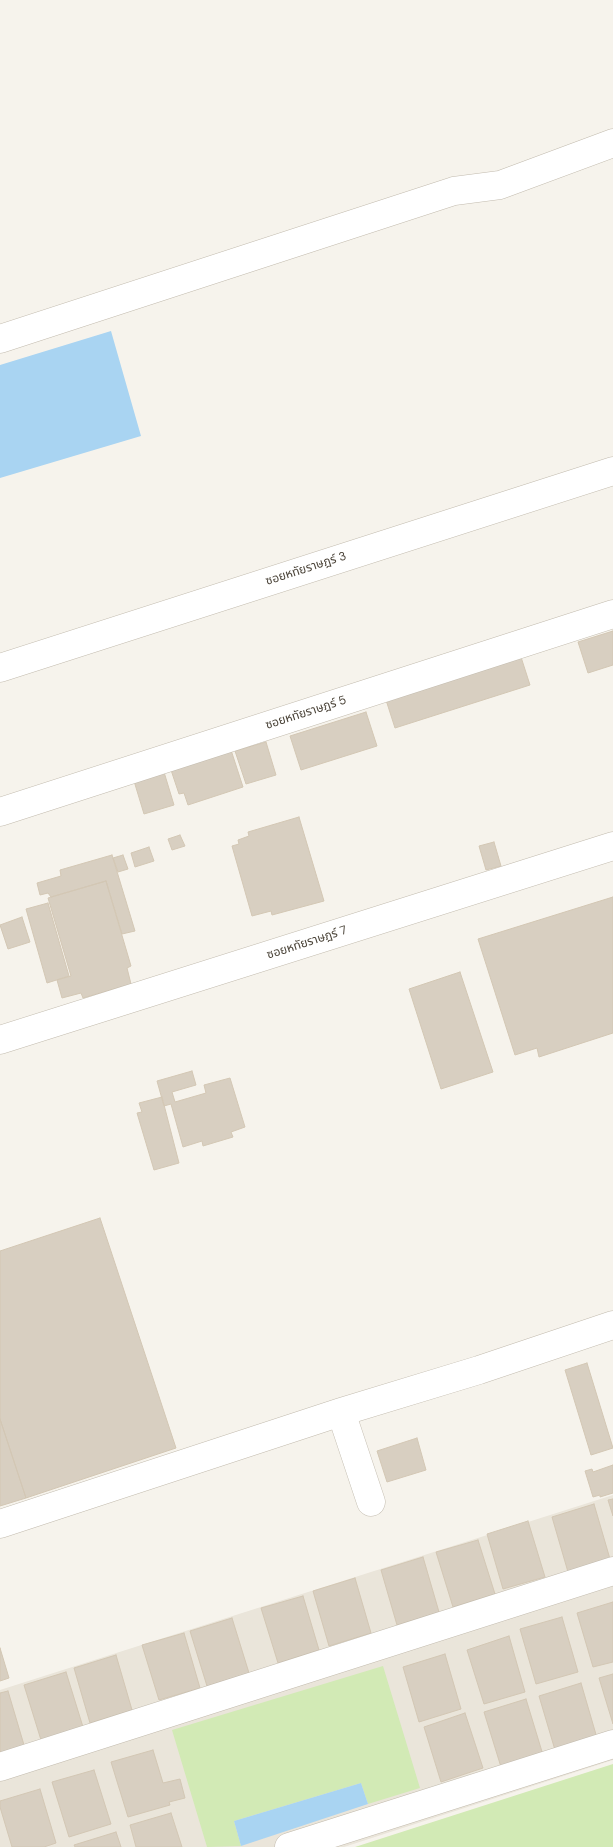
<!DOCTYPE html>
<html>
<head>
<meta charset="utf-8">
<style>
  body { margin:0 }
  canvas { display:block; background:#f6f3ec }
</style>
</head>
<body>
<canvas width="613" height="1847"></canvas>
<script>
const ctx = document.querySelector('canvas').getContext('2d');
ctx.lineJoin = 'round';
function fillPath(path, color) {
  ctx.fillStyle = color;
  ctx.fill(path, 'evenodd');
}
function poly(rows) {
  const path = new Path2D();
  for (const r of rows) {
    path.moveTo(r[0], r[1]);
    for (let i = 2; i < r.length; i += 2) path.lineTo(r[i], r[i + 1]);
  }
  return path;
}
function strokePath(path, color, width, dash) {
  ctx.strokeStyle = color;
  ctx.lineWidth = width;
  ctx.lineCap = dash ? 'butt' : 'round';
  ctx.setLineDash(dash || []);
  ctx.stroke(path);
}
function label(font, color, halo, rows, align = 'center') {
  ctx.font = font + ' "DM Sans","Noto Sans Thai",sans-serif';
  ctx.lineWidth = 4;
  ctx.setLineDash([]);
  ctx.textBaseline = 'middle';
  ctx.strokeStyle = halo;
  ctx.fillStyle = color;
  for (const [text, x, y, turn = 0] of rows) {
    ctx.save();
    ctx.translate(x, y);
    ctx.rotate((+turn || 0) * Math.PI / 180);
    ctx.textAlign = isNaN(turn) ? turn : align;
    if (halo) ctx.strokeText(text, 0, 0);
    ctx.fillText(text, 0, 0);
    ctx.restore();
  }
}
fillPath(poly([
  [613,1495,613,1760,344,1847,0,1847,0,1690]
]), '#eae5da');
fillPath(poly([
  [383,1666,420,1788,368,1804,361,1783,234,1821,241,1846,207,1847,172,1730],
  [613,1764,613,1847,355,1847]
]), '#d2eab5');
fillPath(poly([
  [111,331,141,436,0,478,0,365],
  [361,1783,368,1804,241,1846,234,1821]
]), '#a9d4f2');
const building = poly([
  [613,631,613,665,588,673,578,642,613,631],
  [521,657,530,685,395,728,386,700,521,657],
  [366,712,377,746,301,770,290,736,366,712],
  [266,742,276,775,246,784,235,751,266,742],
  [231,750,243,787,188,805,184,793,179,794,171,770,231,750],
  [164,772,174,805,144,814,134,781,164,772],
  [299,817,324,901,272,915,271,911,252,916,232,846,239,844,238,840,249,836,248,832,299,817],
  [180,835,185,846,172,850,168,839,180,835],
  [494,842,501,866,486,870,479,846,494,842],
  [149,847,154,861,135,867,131,853,149,847],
  [112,855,135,931,122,934,106,881,51,897,48,893,40,895,37,883,61,876,60,870,112,855],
  [123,855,128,869,118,872,113,858,123,855],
  [106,881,131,966,127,968,131,984,83,998,81,993,62,998,57,980,71,976,48,898,106,881],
  [613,897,613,1033,539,1057,537,1048,515,1055,478,939,613,897],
  [48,903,69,976,47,983,26,909,48,903],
  [22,917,30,942,8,949,0,925,22,917],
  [460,972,493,1072,441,1089,409,989,460,972],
  [192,1071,196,1085,172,1092,175,1102,206,1093,204,1085,230,1078,245,1127,231,1132,233,1137,203,1146,202,1141,183,1147,171,1104,164,1106,157,1081,192,1071],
  [162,1097,179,1163,154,1170,137,1113,142,1112,139,1103,162,1097],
  [100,1218,176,1448,26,1498,0,1419,0,1251,100,1218],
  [587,1363,613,1448,591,1455,565,1370,587,1363],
  [0,1419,26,1498,0,1506,0,1419],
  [417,1438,426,1470,387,1482,377,1451,417,1438],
  [613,1465,613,1493,600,1497,600,1495,593,1497,585,1471,592,1469,593,1472,613,1465],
  [613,1499,613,1516,608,1500,613,1499],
  [594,1504,610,1559,568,1572,552,1517,594,1504],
  [528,1521,545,1577,503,1589,487,1534,528,1521],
  [478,1540,495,1594,453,1607,436,1552,478,1540],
  [423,1557,439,1612,397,1625,381,1570,423,1557],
  [355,1578,371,1633,329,1646,313,1591,355,1578],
  [303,1596,319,1650,278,1663,261,1608,303,1596],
  [613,1602,613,1662,593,1667,577,1613,613,1602],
  [562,1617,578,1672,536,1684,520,1629,562,1617],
  [232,1618,249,1673,207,1686,190,1631,232,1618],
  [184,1633,200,1688,159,1700,142,1645,184,1633],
  [509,1636,525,1692,484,1704,467,1650,509,1636],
  [0,1648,9,1678,0,1681,0,1648],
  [445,1654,461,1709,419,1722,403,1667,445,1654],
  [116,1655,132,1710,90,1723,74,1668,116,1655],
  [66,1672,83,1727,41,1740,24,1685,66,1672],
  [613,1674,613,1724,599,1678,613,1674],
  [581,1683,597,1738,555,1750,539,1696,581,1683],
  [8,1691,24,1745,0,1753,0,1693,8,1691],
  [526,1699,543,1755,501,1767,484,1712,526,1699],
  [465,1713,483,1768,441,1782,424,1727,465,1713],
  [153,1750,163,1783,180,1779,185,1798,169,1802,170,1805,128,1817,111,1762,153,1750],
  [94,1770,111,1824,69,1837,52,1782,94,1770],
  [40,1789,56,1843,44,1847,12,1847,0,1807,0,1801,40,1789],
  [171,1813,182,1847,136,1847,130,1825,171,1813],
  [116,1832,121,1847,75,1847,74,1845,116,1832]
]);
fillPath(building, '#d8cfc1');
strokePath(building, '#d3c7b4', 1);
const minor = poly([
  [0,339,454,191,500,185,613,143],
  [0,668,613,471],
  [0,812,613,614],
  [0,1040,613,846],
  [341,1412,371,1502],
  [0,1524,341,1412,479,1370,613,1325],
  [0,1767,613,1571],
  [289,1847,613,1744]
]);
strokePath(minor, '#c2bbae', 29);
strokePath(minor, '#fff', 28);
label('12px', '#4b4439', '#fff', [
  ["ซอยหทัยราษฎร์ 3",306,569,-18],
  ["ซอยหทัยราษฎร์ 5",306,713,-18],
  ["ซอยหทัยราษฎร์ 7",307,943,-18]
]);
</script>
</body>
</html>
